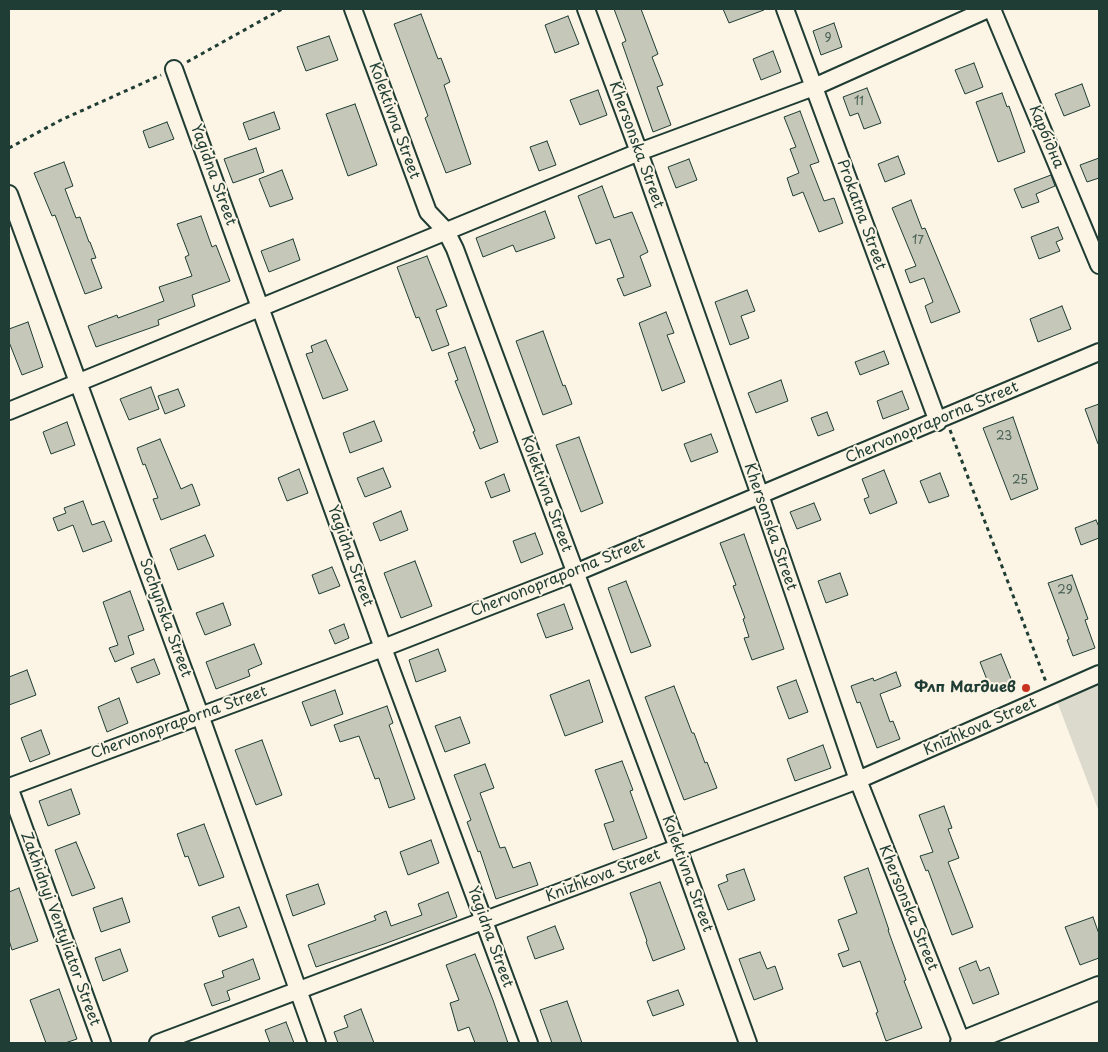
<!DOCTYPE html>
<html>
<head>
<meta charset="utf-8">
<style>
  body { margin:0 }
  #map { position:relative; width:1108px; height:1052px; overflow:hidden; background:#fcf5e5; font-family:"Playpen Sans",sans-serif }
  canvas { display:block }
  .frame { position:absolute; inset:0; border:10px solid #1f3d34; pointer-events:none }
</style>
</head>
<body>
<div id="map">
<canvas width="1108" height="1052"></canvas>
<div class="frame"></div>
</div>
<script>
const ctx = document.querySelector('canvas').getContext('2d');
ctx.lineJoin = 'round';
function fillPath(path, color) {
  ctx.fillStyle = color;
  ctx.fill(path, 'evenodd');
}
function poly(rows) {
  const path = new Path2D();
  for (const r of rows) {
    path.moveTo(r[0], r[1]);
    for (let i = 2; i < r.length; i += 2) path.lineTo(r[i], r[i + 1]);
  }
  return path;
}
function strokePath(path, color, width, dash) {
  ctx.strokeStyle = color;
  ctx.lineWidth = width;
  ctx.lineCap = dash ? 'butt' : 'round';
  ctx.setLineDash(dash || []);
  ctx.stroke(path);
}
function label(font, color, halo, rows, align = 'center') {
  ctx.font = font + ' "Playpen Sans",sans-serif';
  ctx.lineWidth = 4;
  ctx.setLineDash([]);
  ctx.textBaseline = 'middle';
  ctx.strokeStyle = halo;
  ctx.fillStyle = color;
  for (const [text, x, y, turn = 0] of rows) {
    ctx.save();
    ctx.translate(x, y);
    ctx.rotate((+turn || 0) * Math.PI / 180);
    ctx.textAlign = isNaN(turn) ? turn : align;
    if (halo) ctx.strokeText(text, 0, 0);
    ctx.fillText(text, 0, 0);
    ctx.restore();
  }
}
fillPath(poly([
  [1099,679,1099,812,1055,696]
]), '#dcdacc');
const building = poly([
  [614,9,641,9,658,54,652,57,663,85,657,87,671,125,653,132,622,43,626,41,614,9],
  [723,9,764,9,764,10,729,23,723,9],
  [421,14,438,59,441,58,450,82,444,85,471,164,446,173,425,118,428,116,394,24,421,14],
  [568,16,579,44,555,53,545,25,568,16],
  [834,23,842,47,821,55,813,31,834,23],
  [329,36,338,60,306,71,297,47,329,36],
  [773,51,781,72,761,80,753,59,773,51],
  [974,63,983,87,965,94,955,70,974,63],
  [1082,84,1090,106,1064,116,1055,94,1082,84],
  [867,88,881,123,864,129,858,113,850,116,843,97,867,88],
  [598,90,607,115,580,125,570,100,598,90],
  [1002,93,1007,107,1009,106,1025,152,998,162,976,102,1002,93],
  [355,104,377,165,348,176,326,114,355,104],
  [800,111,819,162,810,165,824,201,834,198,843,223,819,232,803,192,793,196,787,178,799,173,790,149,796,147,784,117,800,111],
  [274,112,280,129,249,140,243,123,274,112],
  [167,122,174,139,149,148,143,131,167,122],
  [547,141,556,165,539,171,530,147,547,141],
  [256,148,264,172,233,183,224,159,256,148],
  [898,156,905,174,885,182,878,164,898,156],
  [1099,158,1099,178,1087,182,1080,165,1099,158],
  [689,159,697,180,676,188,668,167,689,159],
  [64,162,73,186,65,189,76,218,80,217,89,242,90,242,96,258,91,259,102,288,85,294,55,215,52,216,34,173,64,162],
  [282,170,293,199,270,207,259,179,282,170],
  [1051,175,1055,186,1036,194,1039,202,1022,208,1014,189,1051,175],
  [602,186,614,218,632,212,648,252,640,256,651,286,624,296,617,279,624,277,610,239,596,244,578,196,602,186],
  [911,200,922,229,925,228,960,312,931,323,925,306,933,302,924,278,910,283,905,270,916,266,892,208,911,200],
  [545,211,555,238,516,252,513,245,483,257,476,238,545,211],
  [201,216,212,247,216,245,230,281,192,295,195,306,158,320,159,325,96,347,88,326,117,315,118,318,164,301,159,287,192,276,185,257,189,255,177,224,201,216],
  [1058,227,1063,239,1056,242,1060,251,1039,259,1031,237,1058,227],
  [293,239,300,260,269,272,261,251,293,239],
  [427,256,447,306,436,310,449,345,432,351,419,317,416,318,397,267,427,256],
  [747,290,755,311,741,316,749,338,730,345,715,302,747,290],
  [1062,306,1071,329,1038,342,1030,319,1062,306],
  [666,312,674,333,667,335,685,382,662,391,639,323,666,312],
  [28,322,43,367,22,375,9,342,9,329,28,322],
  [543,331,563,386,565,385,572,404,543,415,516,341,543,331],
  [326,340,348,390,323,399,306,354,313,352,311,346,326,340],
  [465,347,498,442,480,449,473,432,475,431,455,381,458,380,448,353,465,347],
  [884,351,889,364,860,375,855,362,884,351],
  [781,380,788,401,756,413,748,393,781,380],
  [151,387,159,409,129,420,120,399,151,387],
  [178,389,185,406,165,414,158,396,178,389],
  [902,391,909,409,883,419,877,401,902,391],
  [1099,404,1099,444,1098,444,1085,409,1099,404],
  [827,412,834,430,818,436,811,418,827,412],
  [1013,417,1038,489,1011,500,983,428,1013,417],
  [374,421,382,441,350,453,343,433,374,421],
  [67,422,75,445,51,454,43,432,67,422],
  [711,434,718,452,691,462,684,444,711,434],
  [579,437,603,503,581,512,556,445,579,437],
  [160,439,181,489,192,484,200,505,161,520,153,499,158,498,145,464,143,465,137,448,160,439],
  [383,468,391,487,365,497,357,478,383,468],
  [299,469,308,493,287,501,278,478,299,469],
  [884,470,897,503,870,514,864,499,869,497,862,479,884,470],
  [940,473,949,496,929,503,920,481,940,473],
  [504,474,510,491,491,498,485,482,504,474],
  [83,501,92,525,104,521,112,541,83,552,73,525,58,531,53,518,66,513,64,508,83,501],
  [814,503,821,520,797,529,790,512,814,503],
  [401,511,408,530,380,541,373,523,401,511],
  [1096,520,1099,527,1099,538,1081,545,1075,528,1096,520],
  [535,533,543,554,521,563,513,541,535,533],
  [744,534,784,649,752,660,744,638,749,637,743,619,745,618,733,586,736,585,720,543,744,534],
  [205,535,214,556,178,570,170,549,205,535],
  [415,561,432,606,401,618,384,573,415,561],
  [332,567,340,586,319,594,312,575,332,567],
  [840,573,848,595,826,603,818,581,840,573],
  [1072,575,1088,619,1085,620,1095,648,1073,656,1067,640,1069,639,1048,583,1072,575],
  [626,581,651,646,631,653,608,588,626,581],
  [130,591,144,630,128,636,134,654,115,662,109,648,118,645,103,602,130,591],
  [223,603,231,625,205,635,196,613,223,603],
  [564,604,573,629,546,638,537,614,564,604],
  [344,624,349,638,335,644,329,630,344,624],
  [254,644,262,664,248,670,250,676,216,689,206,662,254,644],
  [438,649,446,671,416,682,409,660,438,649],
  [1001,654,1012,681,991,690,980,662,1001,654],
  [154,659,160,674,137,683,131,668,154,659],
  [27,670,36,695,9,705,9,677,27,670],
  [896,672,901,686,880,694,890,722,893,721,900,739,877,748,860,702,857,703,851,686,873,678,874,681,896,672],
  [589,680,603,722,565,736,550,695,589,680],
  [796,680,808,712,789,719,777,687,796,680],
  [674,686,692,733,694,733,705,763,707,762,717,788,684,800,645,697,674,686],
  [335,690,343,714,311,726,302,702,335,690],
  [119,698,128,723,107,732,98,707,119,698],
  [387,706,393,723,389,725,415,799,389,808,379,778,375,779,359,736,340,742,334,725,387,706],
  [460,717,470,743,445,752,435,726,460,717],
  [41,730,50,754,30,762,21,738,41,730],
  [262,740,282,795,256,805,235,750,262,740],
  [823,745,831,768,795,781,787,759,823,745],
  [622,761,633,790,630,791,647,838,613,850,604,824,614,821,595,770,622,761],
  [485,764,494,788,480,793,500,848,505,847,513,868,530,862,538,885,496,899,480,851,478,852,467,822,471,820,454,775,485,764],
  [71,789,80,814,48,826,39,801,71,789],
  [944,806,952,828,948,829,959,858,948,862,973,927,952,935,928,870,926,871,920,856,933,852,919,815,944,806],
  [204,824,224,877,199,886,188,856,185,857,177,834,204,824],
  [431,840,439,863,408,875,400,852,431,840],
  [76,842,95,888,72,896,55,850,76,842],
  [868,868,889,930,888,930,906,980,904,981,922,1028,886,1041,876,1013,878,1012,860,961,843,967,838,954,849,950,838,920,857,913,844,877,868,868],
  [744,869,755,900,728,910,718,885,728,881,726,875,744,869],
  [660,882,685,949,653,961,646,942,647,941,630,893,660,882],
  [318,884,325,904,293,916,286,895,318,884],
  [19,888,38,941,12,950,9,940,9,892,19,888],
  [448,892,457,917,384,944,316,967,308,945,376,920,374,916,386,911,391,926,422,915,418,904,448,892],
  [122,898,130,922,101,932,93,908,122,898],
  [239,907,247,927,219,937,212,917,239,907],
  [1093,917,1099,934,1099,958,1080,965,1065,927,1093,917],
  [555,926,564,949,535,959,527,937,555,926],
  [120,949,128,971,103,981,95,958,120,949],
  [760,952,767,969,775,966,783,989,754,1000,739,959,760,952],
  [475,954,493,1000,508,1043,475,1043,469,1027,458,1031,450,1003,459,1000,446,965,475,954],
  [253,959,260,979,227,991,230,1000,212,1006,204,984,224,977,222,971,253,959],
  [976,961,980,971,989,967,999,994,973,1004,959,968,976,961],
  [59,989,77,1039,65,1043,46,1043,30,1000,59,989],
  [678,990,684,1005,653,1016,647,1001,678,990],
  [567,1001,582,1043,552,1043,540,1010,567,1001],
  [361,1009,374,1043,338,1043,334,1032,348,1027,344,1016,361,1009],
  [286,1022,294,1043,270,1043,265,1030,286,1022]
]);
fillPath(building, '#c5c7b9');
strokePath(building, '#1f3d34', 1);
const street = poly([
  [353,9,428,212,446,231,455,249,678,848,748,1043],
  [586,9,639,152,760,495,858,780,962,1043],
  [785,9,938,422],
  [992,9,1099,265],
  [174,69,383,648,529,1043],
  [9,194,200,715,317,1043],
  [9,411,639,152,814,87,988,9],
  [102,1043,9,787,383,648,575,573,1099,352],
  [158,1043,858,780,1099,674]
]);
const secondary = poly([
  [962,1043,1099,988]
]);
strokePath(street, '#1f3d34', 20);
strokePath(secondary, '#1f3d34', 26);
strokePath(poly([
  [187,62,282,9],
  [9,148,61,120,161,75],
  [950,430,1046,682]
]), '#1f3d34', 3, [4, 4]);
strokePath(street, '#fcf5e5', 16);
strokePath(secondary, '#fcf5e5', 22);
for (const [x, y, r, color] of [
  [1026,688,5,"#c8321e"]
]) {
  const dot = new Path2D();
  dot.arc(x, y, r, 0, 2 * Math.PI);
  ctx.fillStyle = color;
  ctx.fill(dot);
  strokePath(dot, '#fcf5e5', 2);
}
label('12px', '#486055', null, [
  ["9",828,39],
  ["11",859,102],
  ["17",918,241],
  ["23",1004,437],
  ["25",1020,481],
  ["29",1065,591]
]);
label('15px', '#1f3d34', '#fcf5e5', [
  ["Kolektivna Street",394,121,70],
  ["Карбідна",1046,137,67],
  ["Khersonska Street",636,145,70],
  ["Yagidna Street",213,175,70],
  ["Prokatna Street",861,215,70],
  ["Chervonopraporna Street",932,423,-23],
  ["Kolektivna Street",546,494,70],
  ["Khersonska Street",770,527,71],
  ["Yagidna Street",350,556,70],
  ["Chervonopraporna Street",558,578,-22],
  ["Sochynska Street",165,618,70],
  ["Chervonopraporna Street",179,723,-20],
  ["Knizhkova Street",980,727,-24],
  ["Kolektivna Street",687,874,70],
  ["Knizhkova Street",603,876,-21],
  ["Khersonska Street",908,908,68],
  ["Zakhidnyi Ventyliator Street",60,929,70],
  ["Yagidna Street",490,937,70]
]);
label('bold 15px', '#1f3d34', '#fcf5e5', [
  ["Флп Магдиев",1016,688]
], 'right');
</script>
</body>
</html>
